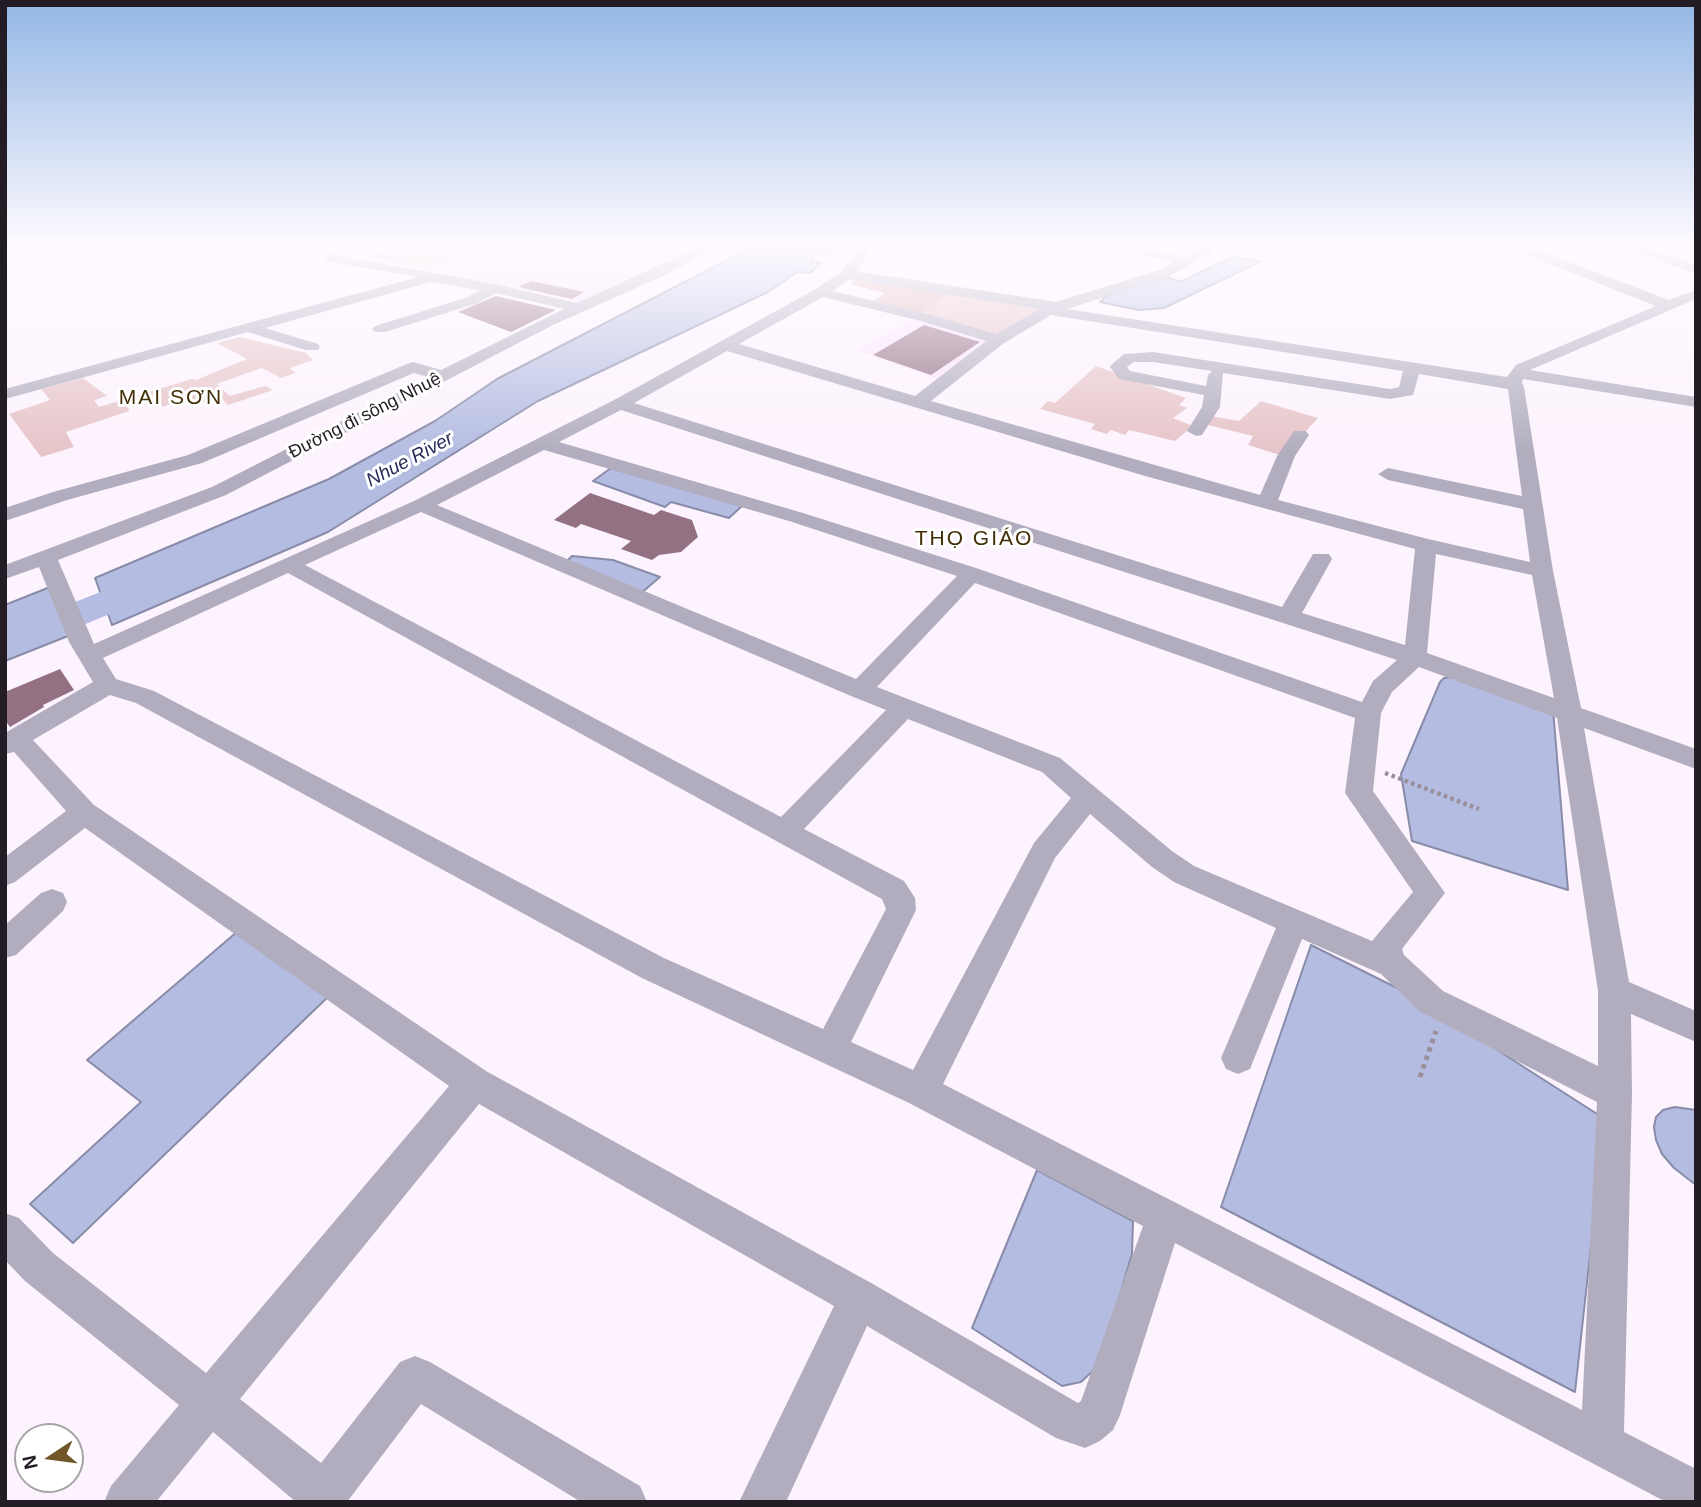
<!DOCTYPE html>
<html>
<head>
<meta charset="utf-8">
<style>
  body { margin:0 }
  #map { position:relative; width:1701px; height:1507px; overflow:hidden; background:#fdf3fe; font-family:Arial,sans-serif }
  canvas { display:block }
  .frame { position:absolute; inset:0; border:7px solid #241c25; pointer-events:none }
  .north { position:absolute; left:14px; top:1423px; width:70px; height:70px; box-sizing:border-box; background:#fff; border:2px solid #a7a4a8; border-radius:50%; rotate:257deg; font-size:19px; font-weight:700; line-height:28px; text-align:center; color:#241c25 }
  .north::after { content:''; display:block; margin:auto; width:24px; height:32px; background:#6f5527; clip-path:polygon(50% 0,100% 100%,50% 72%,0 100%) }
</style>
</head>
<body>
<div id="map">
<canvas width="1701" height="1507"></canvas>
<div class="frame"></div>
<div class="north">N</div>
</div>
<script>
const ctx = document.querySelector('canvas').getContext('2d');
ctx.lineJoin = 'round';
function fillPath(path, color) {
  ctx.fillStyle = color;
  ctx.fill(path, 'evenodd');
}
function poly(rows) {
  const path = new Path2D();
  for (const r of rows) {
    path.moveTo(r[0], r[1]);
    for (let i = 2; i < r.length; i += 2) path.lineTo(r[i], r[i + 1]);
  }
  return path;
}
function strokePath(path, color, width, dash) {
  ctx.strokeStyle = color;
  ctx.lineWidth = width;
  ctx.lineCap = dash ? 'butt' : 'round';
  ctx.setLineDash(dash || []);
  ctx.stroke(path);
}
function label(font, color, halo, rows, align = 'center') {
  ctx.font = font + ' Arial,sans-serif';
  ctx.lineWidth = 6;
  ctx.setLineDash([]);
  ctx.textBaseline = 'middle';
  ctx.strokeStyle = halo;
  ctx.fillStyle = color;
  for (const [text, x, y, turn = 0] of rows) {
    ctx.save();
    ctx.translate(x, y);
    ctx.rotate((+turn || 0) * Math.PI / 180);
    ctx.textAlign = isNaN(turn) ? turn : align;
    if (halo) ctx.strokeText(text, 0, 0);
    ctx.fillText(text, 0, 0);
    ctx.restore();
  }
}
fillPath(poly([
  [400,243,702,243,575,305,367,257],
  [917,318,994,341,940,380,858,350]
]), '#fbe4fe');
fillPath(poly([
  [403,243,480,243,433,265,420,267,371,257],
  [951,293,1045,309,998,337,920,313],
  [240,337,306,353,313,360,290,368,295,373,281,378,262,368,216,384,230,396,265,386,273,390,228,405,220,397,192,406,184,399,163,407,154,396,127,404,129,411,66,432,74,447,41,457,9,414,50,400,41,389,83,378,107,396,94,400,99,407,192,379,196,380,247,359,217,343],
  [1096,366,1186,398,1179,405,1187,408,1173,418,1193,426,1175,441,1129,430,1125,435,1111,430,1107,434,1091,429,1095,424,1040,409,1048,401,1055,403],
  [1261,401,1318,418,1283,456,1248,445,1253,436,1208,425,1211,416,1239,421]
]), '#e6c4c8');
fillPath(poly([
  [859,277,951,293,920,313,874,301,885,293,850,284]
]), '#ddb1b6');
const water = poly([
  [755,243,840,243,827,254,816,254,810,260,821,263,810,273,797,272,768,292,538,401,328,532,112,625,95,578,329,479,435,421,497,379,731,258,755,243],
  [1232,257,1261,261,1164,308,1139,310,1100,302,1109,294,1167,277,1180,282,1232,257],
  [611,468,742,506,729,518,671,502,665,507,593,481,611,468],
  [572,556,613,560,660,577,640,594,565,563,572,556],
  [55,585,68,636,5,661,5,605,55,585],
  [1452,677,1553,709,1568,890,1412,841,1401,774,1440,682,1444,678,1452,677],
  [238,931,332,993,73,1243,30,1204,141,1102,87,1060,238,931],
  [1311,945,1413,996,1605,1119,1575,1392,1221,1207,1311,945],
  [1675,1107,1696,1110,1696,1185,1674,1168,1662,1154,1656,1140,1654,1127,1656,1117,1663,1110,1675,1107],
  [1037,1170,1133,1221,1132,1254,1099,1365,1081,1382,1062,1386,972,1328,1037,1170]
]);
fillPath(water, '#b4bce1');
strokePath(water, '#898ca9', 2);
fillPath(poly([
  [158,569,171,572,176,580,171,588,5,658,5,630,158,569]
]), '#b4bce1');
fillPath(poly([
  [531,281,584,292,572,299,518,287],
  [496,296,556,310,511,332,458,312],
  [924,325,980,342,931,375,873,355],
  [590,493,654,515,661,510,692,520,698,537,681,552,659,555,652,560,621,549,631,541,581,524,576,528,554,520],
  [60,669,74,690,43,705,44,707,10,727,5,720,5,692]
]), '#947083');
strokePath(poly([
  [1385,773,1479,809]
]), '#988f99', 4.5, [3.5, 3.5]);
strokePath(poly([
  [1420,1077,1436,1031]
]), '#988f99', 5, [4.5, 4.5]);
fillPath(poly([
  [708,243,724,243,665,275,553,325,226,495,58,560,94,644,414,501,614,400,816,289,842,271,864,243,877,243,856,271,1056,302,1162,269,1174,262,1102,246,1101,243,1123,243,1185,257,1200,249,1198,243,1210,243,1214,250,1212,253,1172,275,1067,309,1507,377,1516,365,1656,306,1504,246,1503,243,1520,243,1669,300,1696,290,1696,299,1530,370,1696,397,1696,407,1523,379,1522,383,1524,387,1553,571,1581,708,1696,749,1696,769,1584,728,1629,982,1696,1011,1696,1042,1631,1014,1632,1093,1624,1432,1696,1469,1696,1502,1666,1502,1175,1243,1120,1415,1113,1430,1100,1441,1085,1448,1056,1438,867,1326,786,1502,739,1502,834,1306,479,1104,240,1399,321,1463,400,1362,415,1356,430,1362,640,1486,647,1502,581,1502,421,1404,347,1502,296,1502,213,1432,156,1502,104,1502,111,1486,179,1405,25,1281,5,1260,5,1213,19,1218,53,1253,206,1373,449,1086,85,828,15,882,5,886,5,857,66,811,14,752,5,754,5,733,93,682,69,642,39,567,5,579,5,565,212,487,428,377,414,373,202,463,67,500,5,521,5,508,53,492,188,455,407,364,413,362,441,370,564,309,496,293,475,304,385,332,375,332,372,329,375,326,465,298,480,290,431,282,265,328,318,344,320,347,318,350,306,350,248,332,5,399,5,389,418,277,325,261,325,255,330,254,494,284,577,303,708,243],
  [850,279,1040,309,996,334,931,315,833,291,850,279],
  [823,297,921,321,986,341,915,396,739,344,823,297],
  [1051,315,1403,371,1399,387,1390,389,1153,352,1124,354,1112,364,1110,367,1119,379,1204,395,1202,407,1187,431,1196,436,1202,435,1220,407,1223,373,1390,399,1413,395,1419,374,1508,389,1522,496,1388,468,1378,474,1388,480,1523,509,1530,562,1428,539,1278,500,1295,456,1309,435,1306,431,1294,431,1277,456,1260,495,931,401,1004,343,1051,315],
  [727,351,1145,476,1415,549,1405,645,1302,613,1332,559,1329,554,1313,554,1282,607,634,403,727,351],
  [1134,362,1153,362,1212,371,1208,375,1206,386,1130,371,1127,367,1134,362],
  [621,410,1280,622,1397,660,1373,681,1362,702,979,569,803,513,559,442,621,410],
  [544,450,789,521,957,576,856,679,437,505,544,450],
  [421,512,851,696,886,710,781,817,305,565,421,512],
  [1436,554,1532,575,1554,698,1427,653,1436,554],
  [288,573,882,899,886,909,823,1029,664,958,154,691,116,679,103,658,288,573],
  [975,583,1355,718,1345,793,1413,892,1372,941,1194,866,1172,851,1060,758,877,687,975,583],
  [1419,667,1557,718,1598,991,1598,1066,1443,991,1404,955,1402,949,1445,893,1373,791,1381,713,1392,692,1419,667],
  [110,695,136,703,642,978,909,1103,1143,1226,1081,1401,1078,1403,873,1284,486,1071,94,805,33,740,110,695],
  [908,719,1042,772,1071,798,1034,843,913,1070,851,1042,916,910,915,898,904,881,804,829,908,719],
  [1090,814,1152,867,1174,882,1276,928,1221,1058,1226,1069,1238,1074,1250,1069,1302,939,1381,974,1419,1011,1597,1102,1582,1410,943,1084,1055,858,1090,814],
  [1613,243,1632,243,1696,265,1696,274,1613,243],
  [52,889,63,893,67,902,63,911,16,955,5,958,5,925,41,893,52,889]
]), '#b2adbe');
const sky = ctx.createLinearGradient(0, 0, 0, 454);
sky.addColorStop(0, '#93b7e5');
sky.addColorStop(0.54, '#fefaff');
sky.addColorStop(1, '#fefaff00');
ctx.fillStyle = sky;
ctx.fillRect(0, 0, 1701, 454);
label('18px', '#241c25', '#fff', [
  ["Đường đi sông Nhuệ",365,416,-27]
]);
label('italic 19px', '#262c5a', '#fff', [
  ["Nhue River",410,460,-28]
]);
ctx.letterSpacing = '2px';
label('21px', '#432f07', '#fff', [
  ["MAI SƠN",171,398],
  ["THỌ GIÁO",974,539]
]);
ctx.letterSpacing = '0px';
</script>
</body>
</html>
